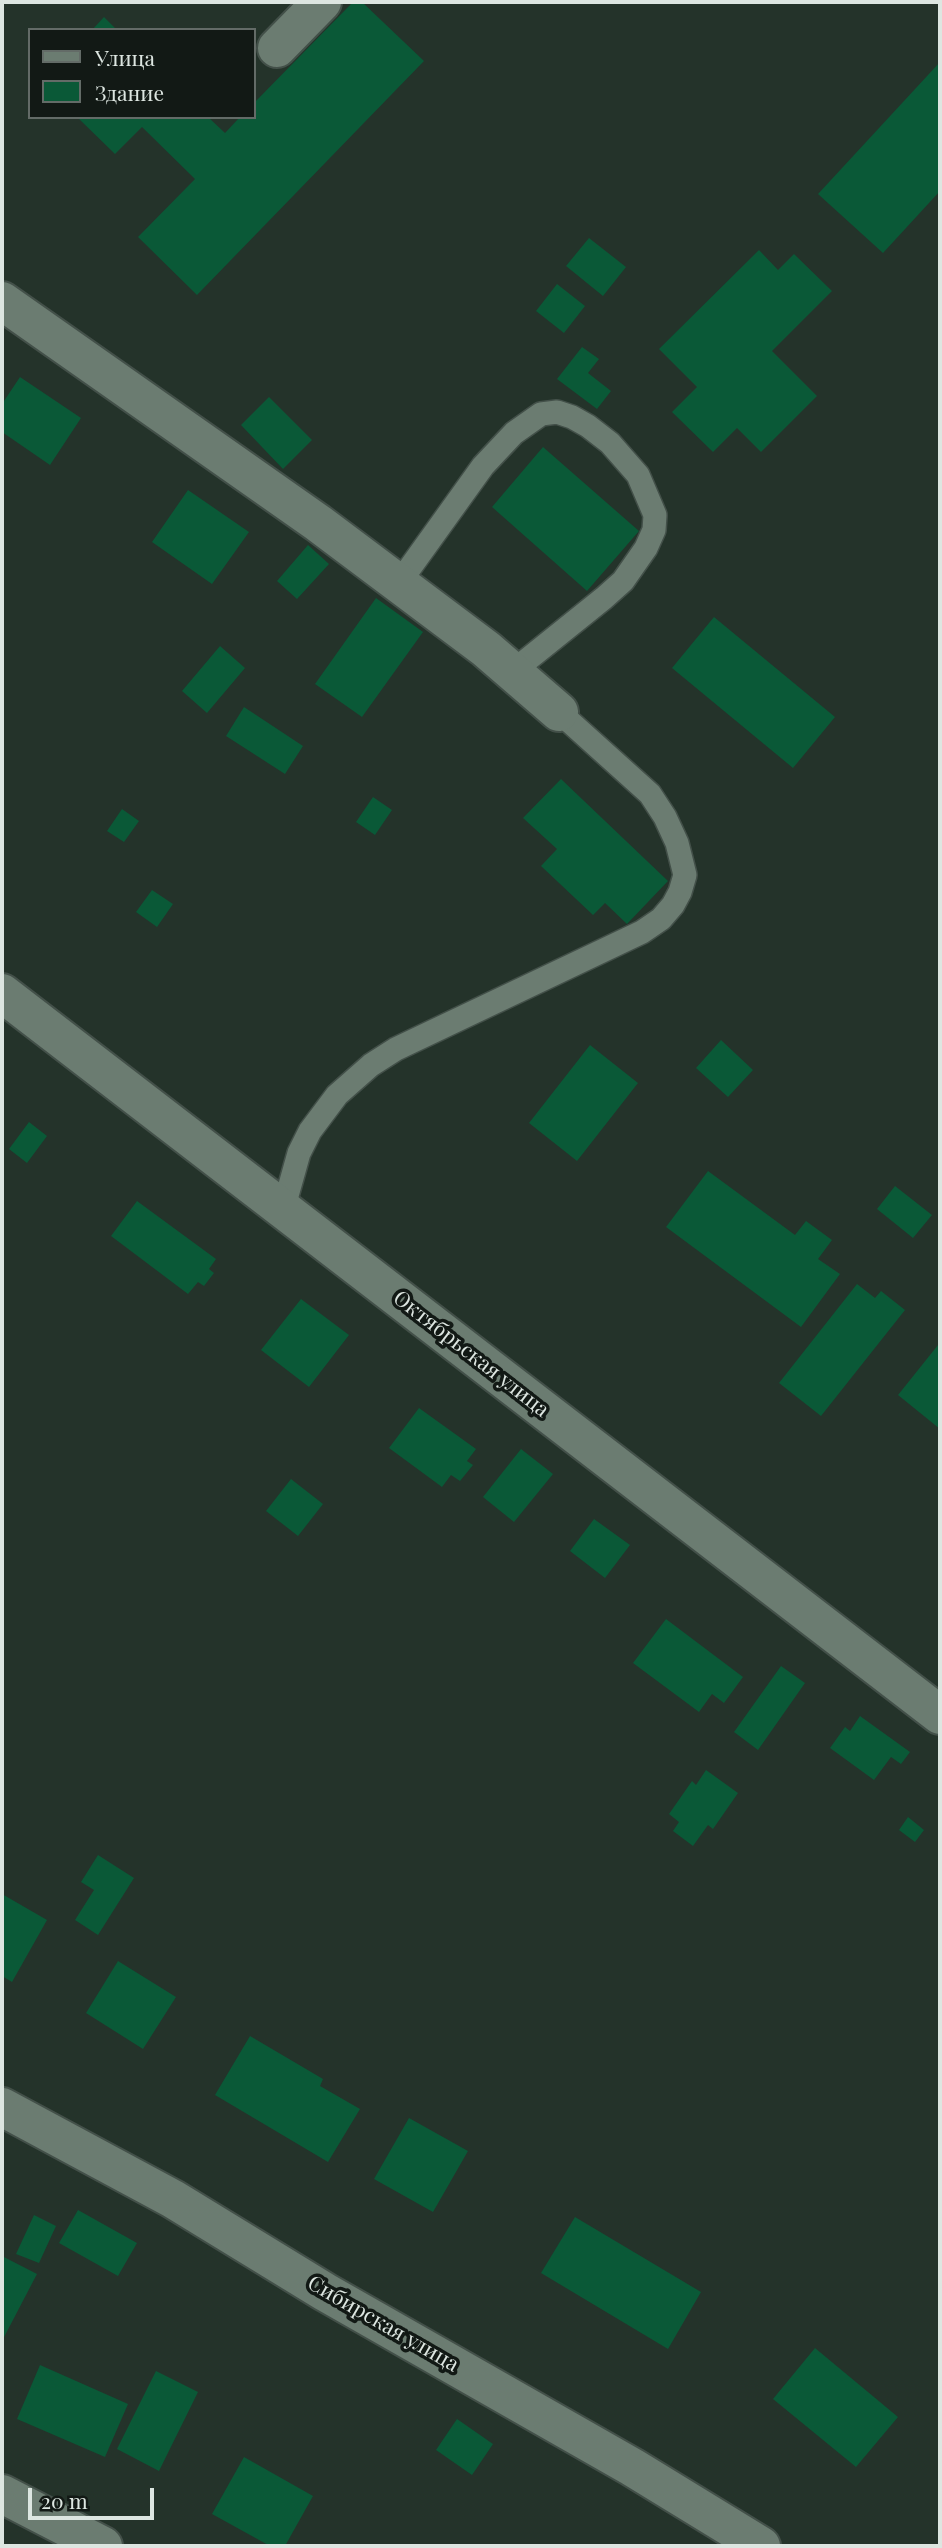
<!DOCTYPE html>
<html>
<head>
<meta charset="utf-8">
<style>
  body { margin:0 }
  #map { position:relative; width:942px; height:2548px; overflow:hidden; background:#24332a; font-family:"Playfair Display",serif }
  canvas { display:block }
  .frame { position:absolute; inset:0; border:4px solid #dde6e1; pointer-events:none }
  .legend { position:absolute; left:28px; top:28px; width:228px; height:91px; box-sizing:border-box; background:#121915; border:2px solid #636b67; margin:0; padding:9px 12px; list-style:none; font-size:21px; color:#dde6e1 }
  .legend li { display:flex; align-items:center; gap:14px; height:35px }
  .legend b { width:35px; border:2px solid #636b67 }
  .scale { position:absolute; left:28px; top:2488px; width:126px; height:32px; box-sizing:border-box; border:4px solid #dde6e1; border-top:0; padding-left:9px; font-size:21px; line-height:24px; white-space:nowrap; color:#dde6e1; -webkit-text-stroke:5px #121915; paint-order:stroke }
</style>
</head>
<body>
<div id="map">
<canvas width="942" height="2548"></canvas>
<div class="frame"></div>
<ul class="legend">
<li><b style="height:9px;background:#6b7c71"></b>Улица</li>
<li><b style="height:19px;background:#0a5937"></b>Здание</li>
</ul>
<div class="scale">20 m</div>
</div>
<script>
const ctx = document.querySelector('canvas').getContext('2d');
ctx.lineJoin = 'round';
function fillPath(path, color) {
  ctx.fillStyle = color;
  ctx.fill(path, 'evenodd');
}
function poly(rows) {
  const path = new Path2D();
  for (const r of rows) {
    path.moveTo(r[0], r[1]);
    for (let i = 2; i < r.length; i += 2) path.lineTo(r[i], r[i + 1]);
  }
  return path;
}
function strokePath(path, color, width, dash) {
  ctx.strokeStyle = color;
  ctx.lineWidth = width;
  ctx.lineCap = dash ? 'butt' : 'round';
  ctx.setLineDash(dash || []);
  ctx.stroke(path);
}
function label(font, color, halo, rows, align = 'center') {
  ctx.font = font + ' "Playfair Display",serif';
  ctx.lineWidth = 7;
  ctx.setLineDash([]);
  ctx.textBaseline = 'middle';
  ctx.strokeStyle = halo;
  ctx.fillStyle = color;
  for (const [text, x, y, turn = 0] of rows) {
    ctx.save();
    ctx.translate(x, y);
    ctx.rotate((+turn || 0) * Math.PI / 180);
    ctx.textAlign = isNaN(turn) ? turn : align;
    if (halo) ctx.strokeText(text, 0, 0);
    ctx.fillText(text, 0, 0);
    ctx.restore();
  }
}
fillPath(poly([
  [353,2,362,2,424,61,197,295,138,237,195,179,142,127,115,154,77,117,208,117,225,133,240,117,254,117,254,103],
  [104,17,117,30,92,30],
  [940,62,940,191,883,253,818,194],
  [589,238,626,267,603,296,566,266],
  [759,250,778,270,794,254,832,291,772,351,817,396,761,452,737,428,713,452,672,412,697,387,659,349],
  [557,284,585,306,564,333,536,311],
  [582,347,599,359,588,373,611,391,597,409,557,379],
  [20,377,81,418,50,465,2,432,2,404],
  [269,397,312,440,283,469,241,425],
  [543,447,639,531,587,591,492,507],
  [188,490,249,532,212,584,152,542],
  [308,545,329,564,297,599,277,581],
  [376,598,423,632,362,717,315,684],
  [714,617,835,717,793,768,672,668],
  [220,646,245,668,207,713,182,691],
  [244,707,303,746,285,774,226,736],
  [561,779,668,881,627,924,605,903,593,915,541,866,557,849,523,818],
  [373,797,392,810,375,835,356,822],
  [122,809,139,821,124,842,107,831],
  [152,890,173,904,157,927,136,912],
  [721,1040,753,1070,728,1097,696,1068],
  [590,1045,638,1083,577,1161,529,1123],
  [29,1122,47,1136,27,1163,9,1149],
  [708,1171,795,1235,806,1221,832,1240,818,1259,840,1274,801,1327,666,1227],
  [895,1186,932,1215,913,1238,877,1209],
  [137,1201,216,1259,209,1269,214,1273,204,1286,198,1282,188,1294,111,1236],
  [857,1284,875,1298,881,1291,905,1310,821,1416,779,1383],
  [301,1299,349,1335,309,1387,261,1350],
  [938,1345,940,1347,940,1429,898,1395],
  [419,1408,476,1449,467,1461,473,1465,460,1481,451,1475,442,1487,389,1448],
  [521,1449,553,1474,514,1522,483,1497],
  [291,1479,323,1504,298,1536,266,1511],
  [594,1519,630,1545,605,1578,570,1551],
  [666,1619,743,1677,724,1703,712,1694,699,1712,633,1663],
  [781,1666,805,1683,758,1750,734,1732],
  [860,1716,910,1752,901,1764,891,1757,874,1780,830,1748,845,1727,850,1731],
  [706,1770,738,1793,713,1829,708,1825,693,1846,673,1831,679,1822,669,1814,692,1781,696,1785],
  [908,1817,924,1830,915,1842,899,1830],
  [98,1855,134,1878,98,1935,75,1920,94,1890,81,1882],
  [2,1894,47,1920,12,1982,2,1976],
  [118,1961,176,1997,143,2049,86,2013],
  [250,2036,323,2079,320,2086,360,2109,328,2162,215,2095],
  [409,2118,468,2151,433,2212,374,2179],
  [78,2210,137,2243,118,2276,59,2243],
  [34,2215,56,2226,39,2263,16,2254],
  [575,2217,701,2292,668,2349,541,2273],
  [2,2256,37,2274,2,2341],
  [815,2348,898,2417,856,2467,773,2399],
  [40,2365,128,2404,105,2457,17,2419],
  [156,2371,198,2392,159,2471,117,2449],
  [457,2419,493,2444,472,2475,436,2450],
  [244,2457,313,2496,285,2546,270,2546,212,2514]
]), '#0a5937');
const lane = poly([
  [399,583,483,466,514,433,541,414,557,412,572,417,588,426,610,443,638,475,655,515,654,530,646,548,623,581,604,598,512,672],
  [283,1210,299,1153,310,1131,337,1095,371,1065,396,1049,642,932,661,919,673,905,680,892,685,875,677,843,665,817,650,794,559,712]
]);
const street = poly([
  [277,48,322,2],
  [2,301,318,523,486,649,559,712],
  [2,2107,173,2199,325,2292,632,2467,761,2546],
  [2,2494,103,2546]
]);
const secondary = poly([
  [2,993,940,1715]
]);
strokePath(lane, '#435049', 26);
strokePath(street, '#435049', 42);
strokePath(secondary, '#435049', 42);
strokePath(lane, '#6b7c71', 23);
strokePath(street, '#6b7c71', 38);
strokePath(secondary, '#6b7c71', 38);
label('21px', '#dde6e1', '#121915', [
  ["Октябрьская улица",471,1354,38],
  ["Сибирская улица",383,2324,30]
]);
</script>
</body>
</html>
